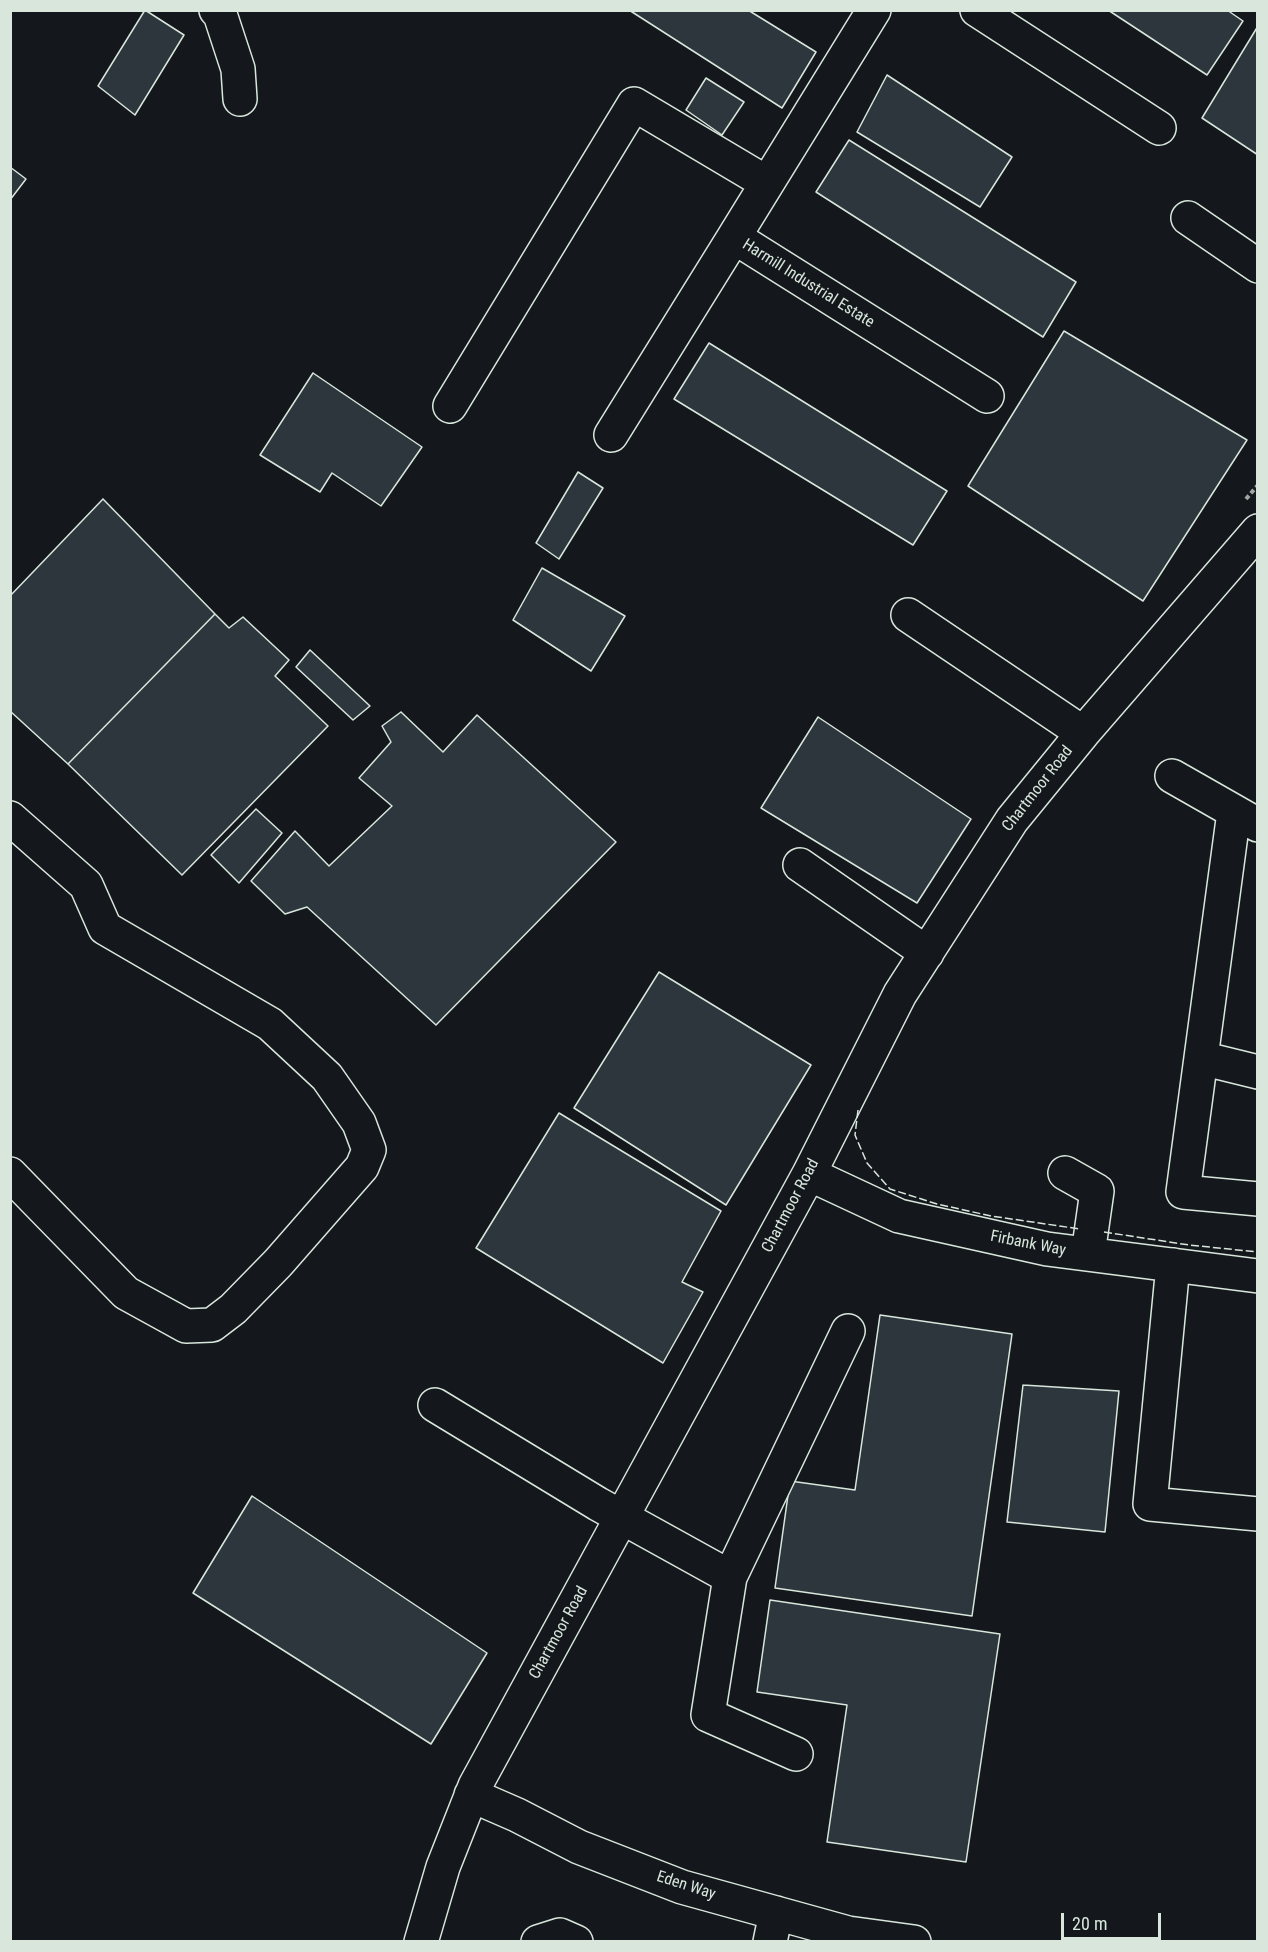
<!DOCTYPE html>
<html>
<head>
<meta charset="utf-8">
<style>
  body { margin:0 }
  #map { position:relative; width:1268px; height:1952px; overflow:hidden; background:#14181c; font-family:"Roboto Condensed",sans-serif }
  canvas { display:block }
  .frame { position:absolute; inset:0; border:12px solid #d8e6dc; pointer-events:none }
  .scale { position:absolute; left:1061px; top:1913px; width:100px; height:27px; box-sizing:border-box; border:3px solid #d8e6dc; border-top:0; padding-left:8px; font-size:18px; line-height:21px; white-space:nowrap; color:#d8e6dc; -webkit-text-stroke:4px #14181c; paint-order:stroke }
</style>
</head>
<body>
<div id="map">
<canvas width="1268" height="1952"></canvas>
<div class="frame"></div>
<div class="scale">20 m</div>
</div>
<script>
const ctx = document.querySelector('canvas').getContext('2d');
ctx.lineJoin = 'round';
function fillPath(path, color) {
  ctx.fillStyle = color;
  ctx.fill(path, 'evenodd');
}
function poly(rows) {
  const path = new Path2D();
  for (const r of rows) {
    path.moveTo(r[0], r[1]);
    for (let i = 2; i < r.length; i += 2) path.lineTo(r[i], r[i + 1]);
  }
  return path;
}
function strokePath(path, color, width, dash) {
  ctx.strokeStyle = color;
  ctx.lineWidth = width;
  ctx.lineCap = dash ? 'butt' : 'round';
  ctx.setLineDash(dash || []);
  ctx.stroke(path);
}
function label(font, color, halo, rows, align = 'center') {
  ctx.font = font + ' "Roboto Condensed",sans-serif';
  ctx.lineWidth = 4.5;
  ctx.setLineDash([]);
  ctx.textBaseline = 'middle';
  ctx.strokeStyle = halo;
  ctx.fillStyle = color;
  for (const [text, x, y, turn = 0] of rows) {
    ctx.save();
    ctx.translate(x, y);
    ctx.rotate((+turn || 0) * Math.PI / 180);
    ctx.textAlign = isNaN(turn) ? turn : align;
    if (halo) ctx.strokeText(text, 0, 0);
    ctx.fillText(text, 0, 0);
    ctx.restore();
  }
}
const building = poly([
  [145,10,184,35,135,115,98,86,145,10],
  [629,10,748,10,816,52,782,108,629,10],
  [1108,10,1227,10,1243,21,1207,75,1108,10],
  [1258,26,1258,155,1202,118,1258,26],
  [887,75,1012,157,980,207,857,132,887,75],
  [706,78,744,102,722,135,686,110,706,78],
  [849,140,1076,282,1043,337,816,192,849,140],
  [10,167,26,179,10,200,10,167],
  [1064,331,1247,440,1143,601,968,486,1064,331],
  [709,343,947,491,913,545,674,399,709,343],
  [313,373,422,447,381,506,332,473,320,492,260,455,313,373],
  [578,472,603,488,559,559,536,543,578,472],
  [103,499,215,614,68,764,10,711,10,596,103,499],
  [542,568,625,616,591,671,513,620,542,568],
  [215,614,229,628,243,617,289,660,275,676,328,726,182,875,68,764,215,614],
  [310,650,370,706,353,720,296,667,310,650],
  [401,712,443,752,477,715,616,842,436,1025,307,907,285,914,251,881,295,831,329,866,392,806,359,778,391,742,382,726,401,712],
  [818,717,971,819,917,903,761,808,818,717],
  [256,809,282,833,239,883,211,855,256,809],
  [659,972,811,1065,726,1205,574,1108,659,972],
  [559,1113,721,1211,682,1282,703,1292,663,1363,476,1248,559,1113],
  [880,1315,1012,1334,972,1616,775,1588,790,1481,855,1490,880,1315],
  [1023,1385,1119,1391,1105,1532,1007,1522,1023,1385],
  [252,1496,487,1653,431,1744,193,1593,252,1496],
  [770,1600,1000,1634,966,1862,827,1842,847,1705,757,1692,770,1600]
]);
fillPath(building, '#2c363c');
strokePath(building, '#d8e6dc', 1.5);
const minor = poly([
  [216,10,220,14,238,69,240,99],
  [874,10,734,237,987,396],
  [977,10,1159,128],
  [1188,218,1258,266],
  [450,406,634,104,767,183],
  [611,435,734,237],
  [908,615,1083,733],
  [1172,776,1258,825],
  [1234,812,1183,1192,1258,1199],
  [10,818,86,885,105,928,270,1024,327,1077,359,1123,369,1150,362,1167,278,1263,233,1309,212,1325,186,1326,126,1293,10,1174],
  [800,865,927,953],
  [1201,1058,1258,1072],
  [1065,1173,1097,1191,1088,1254],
  [809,1174,899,1216,1047,1249,1258,1276],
  [1173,1265,1150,1504,1258,1514],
  [435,1405,598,1504,730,1577],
  [796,1754,708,1715,730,1577,848,1331],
  [471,1795,517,1815,579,1847,682,1887,848,1933,914,1942],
  [421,1942,443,1867,475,1786,809,1174,900,994,1012,820,1083,733,1258,531],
  [538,1942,560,1935,576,1942],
  [770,1942,776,1913]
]);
strokePath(minor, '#d8e6dc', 36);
strokePath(poly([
  [1246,499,1258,485]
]), '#9da8a2', 4, [4.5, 3]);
strokePath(minor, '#14181c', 33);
strokePath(poly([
  [858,1110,855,1135,867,1163,890,1189,937,1204,991,1216,1080,1229],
  [1104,1232,1189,1245,1258,1252]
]), '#d8e6dc', 1.5, [8, 3]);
label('16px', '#d8e6dc', '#14181c', [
  ["Harmill Industrial Estate",808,284,32],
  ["Chartmoor Road",1038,789,-52],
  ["Chartmoor Road",791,1206,-62],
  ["Firbank Way",1028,1244,11],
  ["Chartmoor Road",559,1633,-61],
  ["Eden Way",686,1886,18]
]);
</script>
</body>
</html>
